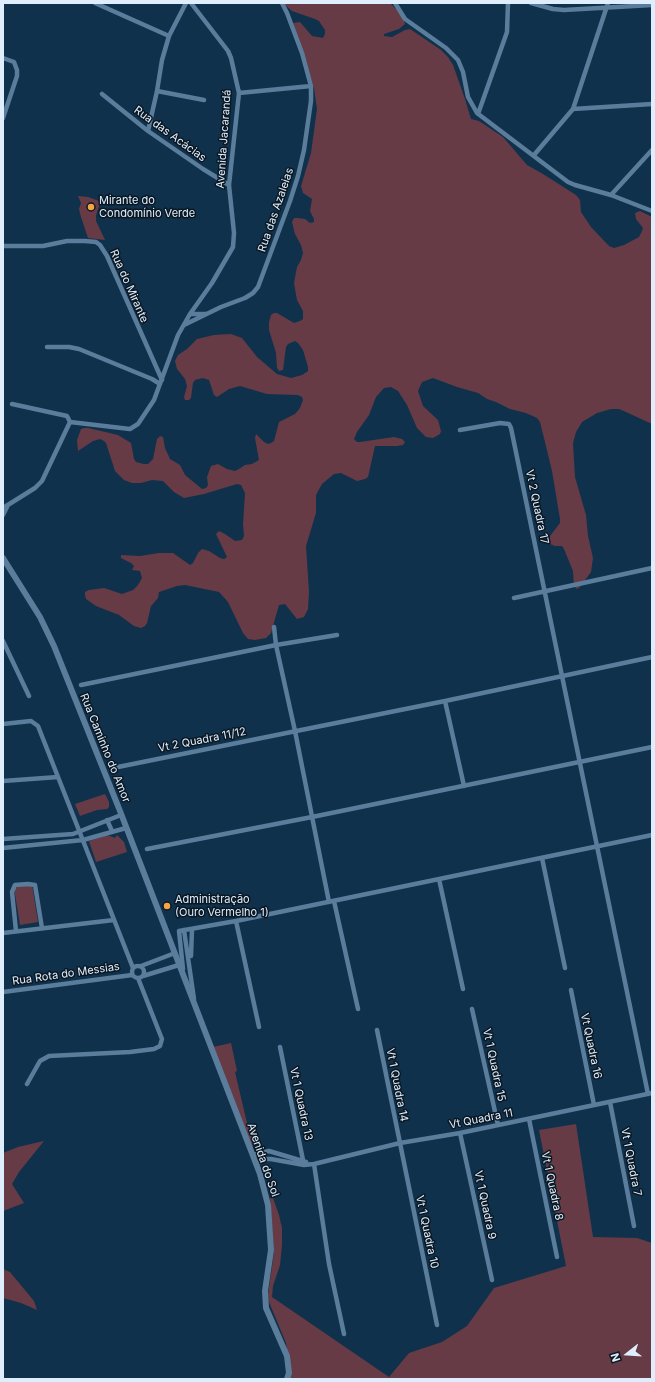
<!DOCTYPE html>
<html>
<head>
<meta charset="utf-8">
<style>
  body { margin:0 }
  #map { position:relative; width:655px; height:1382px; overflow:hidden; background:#10314c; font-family:Inter,sans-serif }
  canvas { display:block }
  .frame { position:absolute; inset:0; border:4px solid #dfeefc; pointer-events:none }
  .north { position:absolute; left:607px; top:1334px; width:40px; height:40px; -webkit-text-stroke:3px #0b1824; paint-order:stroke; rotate:253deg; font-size:11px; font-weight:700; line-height:16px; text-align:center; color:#dfeefc }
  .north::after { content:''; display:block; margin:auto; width:14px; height:18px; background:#dfeefc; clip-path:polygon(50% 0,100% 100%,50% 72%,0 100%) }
</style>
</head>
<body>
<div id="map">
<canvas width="655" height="1382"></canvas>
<div class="frame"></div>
<div class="north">N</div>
</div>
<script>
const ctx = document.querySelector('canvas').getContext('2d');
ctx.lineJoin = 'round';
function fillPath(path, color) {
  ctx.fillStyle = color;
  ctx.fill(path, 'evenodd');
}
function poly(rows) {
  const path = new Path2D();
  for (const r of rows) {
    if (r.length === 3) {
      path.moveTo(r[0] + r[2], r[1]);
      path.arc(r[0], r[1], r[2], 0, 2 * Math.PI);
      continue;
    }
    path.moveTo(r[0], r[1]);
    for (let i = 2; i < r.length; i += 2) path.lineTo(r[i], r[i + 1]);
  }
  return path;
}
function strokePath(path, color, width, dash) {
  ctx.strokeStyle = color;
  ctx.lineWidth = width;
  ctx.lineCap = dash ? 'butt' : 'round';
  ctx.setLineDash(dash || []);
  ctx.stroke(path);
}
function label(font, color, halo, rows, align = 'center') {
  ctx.font = font + ' Inter,sans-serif';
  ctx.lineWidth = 3;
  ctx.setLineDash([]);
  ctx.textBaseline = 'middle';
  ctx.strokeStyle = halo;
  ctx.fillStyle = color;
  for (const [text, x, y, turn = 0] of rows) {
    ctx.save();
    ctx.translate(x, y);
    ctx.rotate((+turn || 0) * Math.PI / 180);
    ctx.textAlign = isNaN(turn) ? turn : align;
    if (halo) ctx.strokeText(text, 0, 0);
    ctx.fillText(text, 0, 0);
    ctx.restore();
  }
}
fillPath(poly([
  [283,3,390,3,397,10,403,17,405,24,399,29,384,34,384,36,392,37,405,30,410,29,441,50,448,57,453,65,465,99,471,119,479,121,503,137,527,165,543,174,576,195,580,200,581,212,591,227,609,246,614,248,624,245,639,237,642,231,643,228,636,219,635,213,640,211,652,217,652,424,626,412,619,409,611,409,597,413,582,422,576,432,573,443,575,477,586,515,588,536,593,558,591,572,580,587,577,589,574,586,573,571,564,549,562,546,555,546,548,543,550,536,560,523,560,519,552,471,545,442,540,422,537,418,526,413,510,409,496,402,487,399,478,393,457,387,433,378,422,382,418,391,423,406,438,420,441,431,440,434,433,438,426,437,417,428,407,405,398,391,391,387,384,388,376,397,369,415,357,432,354,439,357,442,360,442,394,437,402,439,405,442,403,445,397,446,375,446,368,477,365,479,357,481,341,473,334,474,322,484,316,495,316,513,306,546,309,592,308,609,304,617,297,619,285,604,279,605,271,633,266,638,255,640,248,639,243,633,228,602,219,592,185,585,177,586,159,592,158,598,151,606,147,623,145,626,141,628,134,626,119,615,96,606,86,599,85,595,85,592,89,590,104,588,122,594,133,590,138,585,142,578,140,571,132,570,134,566,131,563,121,558,121,555,140,556,159,553,173,553,190,565,193,563,198,553,202,549,209,551,220,558,224,559,227,557,216,534,219,531,225,534,235,541,242,540,244,536,243,524,245,493,241,485,237,484,204,494,184,498,174,492,163,481,152,480,141,483,132,483,124,480,115,471,106,443,104,441,100,439,93,441,78,451,77,440,81,429,84,428,88,428,118,435,131,443,134,459,136,462,144,464,148,464,153,459,157,439,160,436,163,437,165,448,170,459,180,465,185,475,202,489,206,488,208,485,207,477,211,466,218,464,227,469,235,471,239,469,245,465,252,464,259,460,255,438,256,434,264,442,268,444,271,443,274,441,279,422,295,414,300,408,303,400,302,397,298,395,267,394,240,386,229,389,217,397,214,395,209,380,203,378,195,380,193,383,191,398,189,400,185,400,184,397,187,386,185,379,177,369,175,361,178,355,187,349,197,339,214,335,231,334,242,338,257,357,277,374,291,378,302,375,308,371,308,367,303,350,298,343,295,341,288,344,286,347,283,370,279,371,277,368,276,353,269,330,269,322,271,315,274,313,277,313,294,323,300,321,303,319,303,311,297,300,294,283,297,267,301,260,303,253,301,245,295,234,292,222,294,218,297,218,305,219,310,223,314,222,314,219,310,211,312,199,303,193,301,186,311,153,317,109,314,88,293,23,300,22,312,36,323,38,325,34,325,30,319,21,315,19,292,11],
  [78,196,88,197,99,201,100,203,96,215,96,221,105,240,88,238,81,217,79,209,81,203],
  [105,794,109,802,109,807,107,809,97,810,80,816,75,804],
  [107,835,115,838,117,835,124,842,127,852,96,862,89,841],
  [32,884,38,922,20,925,14,888],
  [231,1043,237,1071,235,1072,247,1123,255,1146,252,1146,213,1047],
  [576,1124,593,1237,637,1238,652,1243,652,1379,288,1379,290,1370,286,1343,269,1302,268,1295,274,1252,270,1198,273,1198,279,1215,282,1228,282,1245,280,1265,273,1286,272,1297,389,1377,409,1353,442,1342,467,1326,494,1288,566,1266,539,1130],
  [44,1141,19,1172,12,1184,24,1203,3,1211,3,1153,18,1147],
  [3,1269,10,1272,34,1301,37,1310,21,1303,3,1298]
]), '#663b45');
strokePath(poly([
  [95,3,169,36],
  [395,3,405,19,446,48,458,60,463,72,468,97,477,113,568,182,575,185,611,195,652,211],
  [531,3,553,9,564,10,652,5],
  [3,58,14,62,17,70,17,76,3,118],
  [157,91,204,100],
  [239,93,311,86],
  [102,94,148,131,203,169,229,185],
  [573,109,652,104],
  [478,114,507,32,508,3],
  [148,131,157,91,162,60,169,36,186,3],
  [534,155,573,109,608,3],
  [611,195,652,150],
  [3,246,43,246,67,241,85,241,96,242,100,245,107,256,162,380],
  [190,314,206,314],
  [184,325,221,307,245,298,253,293,258,287,290,201,298,176,304,150,311,101,311,86,302,53,287,13,282,3],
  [47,347,69,347,79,349,152,379,160,384],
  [12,404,67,416,70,422],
  [70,422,130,429,138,424,154,400,178,335,190,314,212,283,233,247,234,233,229,185,239,93,231,58,228,51,191,3],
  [460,430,500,423,509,424,511,428,648,1094],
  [3,508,35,488,42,481,70,422],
  [3,515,8,505],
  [514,598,652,568],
  [274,627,276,645,295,731,329,902],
  [3,641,29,696],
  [81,685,276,645,337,635],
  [445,701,464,786],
  [3,724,31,721,38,726,133,968],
  [113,768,445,701,652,657],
  [3,781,58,777],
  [107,820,112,831],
  [3,839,73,834,121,815],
  [3,848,83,840,126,828],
  [147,849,312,817,652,747],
  [542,858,565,968],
  [439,879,463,989],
  [334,901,358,1009],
  [236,921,259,1027],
  [184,930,194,999],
  [16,931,12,892,15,885,28,884,35,885,42,928],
  [3,933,114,920],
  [191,956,192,929],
  [138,972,6],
  [141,966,175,953],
  [183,969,179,931,236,921,652,835],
  [143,976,179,965],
  [571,990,594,1105],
  [3,992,132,975],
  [472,1009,498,1125],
  [377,1030,437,1325],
  [280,1047,304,1165],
  [27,1084,40,1061,49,1056,130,1052,154,1049,160,1046,162,1039,160,1034,138,978],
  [610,1102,634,1226],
  [529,1119,557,1257],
  [460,1133,492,1280],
  [253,1155,269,1151,306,1162],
  [256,1164,265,1159,271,1159,304,1165,314,1164,400,1143,460,1133,652,1093],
  [314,1164,329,1264,344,1334]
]), '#5a7d9c', 4.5);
strokePath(poly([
  [3,558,40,617,54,646,120,811,260,1174,268,1205,271,1250,265,1291,266,1308,287,1356,289,1373,287,1379]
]), '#5a7d9c', 6);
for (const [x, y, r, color] of [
  [91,207,4,"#f5a345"],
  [167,906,4,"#f5a345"]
]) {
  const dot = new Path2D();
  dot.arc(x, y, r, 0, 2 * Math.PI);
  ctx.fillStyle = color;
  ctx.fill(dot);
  strokePath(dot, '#0b1824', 1.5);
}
label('11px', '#dfeefc', '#0b1824', [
  ["Rua das Acácias",170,134,36],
  ["Avenida Jacarandá",224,139,-86],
  ["Rua das Azaleias",276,210,-71],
  ["Rua do Mirante",129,286,66],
  ["Vt 2 Quadra 17",537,507,78],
  ["Vt 2 Quadra 11/12",202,740,-11],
  ["Rua Caminho do Amor",105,748,68],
  ["Rua Rota do Messias",66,974,-8],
  ["Vt Quadra 16",591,1046,78],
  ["Vt 1 Quadra 15",494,1065,78],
  ["Vt 1 Quadra 14",397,1085,79],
  ["Vt 1 Quadra 13",301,1104,78],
  ["Vt Quadra 11",481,1119,-11],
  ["Avenida do Sol",263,1160,71],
  ["Vt 1 Quadra 7",631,1162,79],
  ["Vt 1 Quadra 8",552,1186,78],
  ["Vt 1 Quadra 9",485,1205,78],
  ["Vt 1 Quadra 10",427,1232,78]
]);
label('11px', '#dfeefc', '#0b1824', [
  ["Mirante do",99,201],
  ["Condomínio Verde",99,214],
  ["Administração",175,900],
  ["(Ouro Vermelho 1)",175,913]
], 'left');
</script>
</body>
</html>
